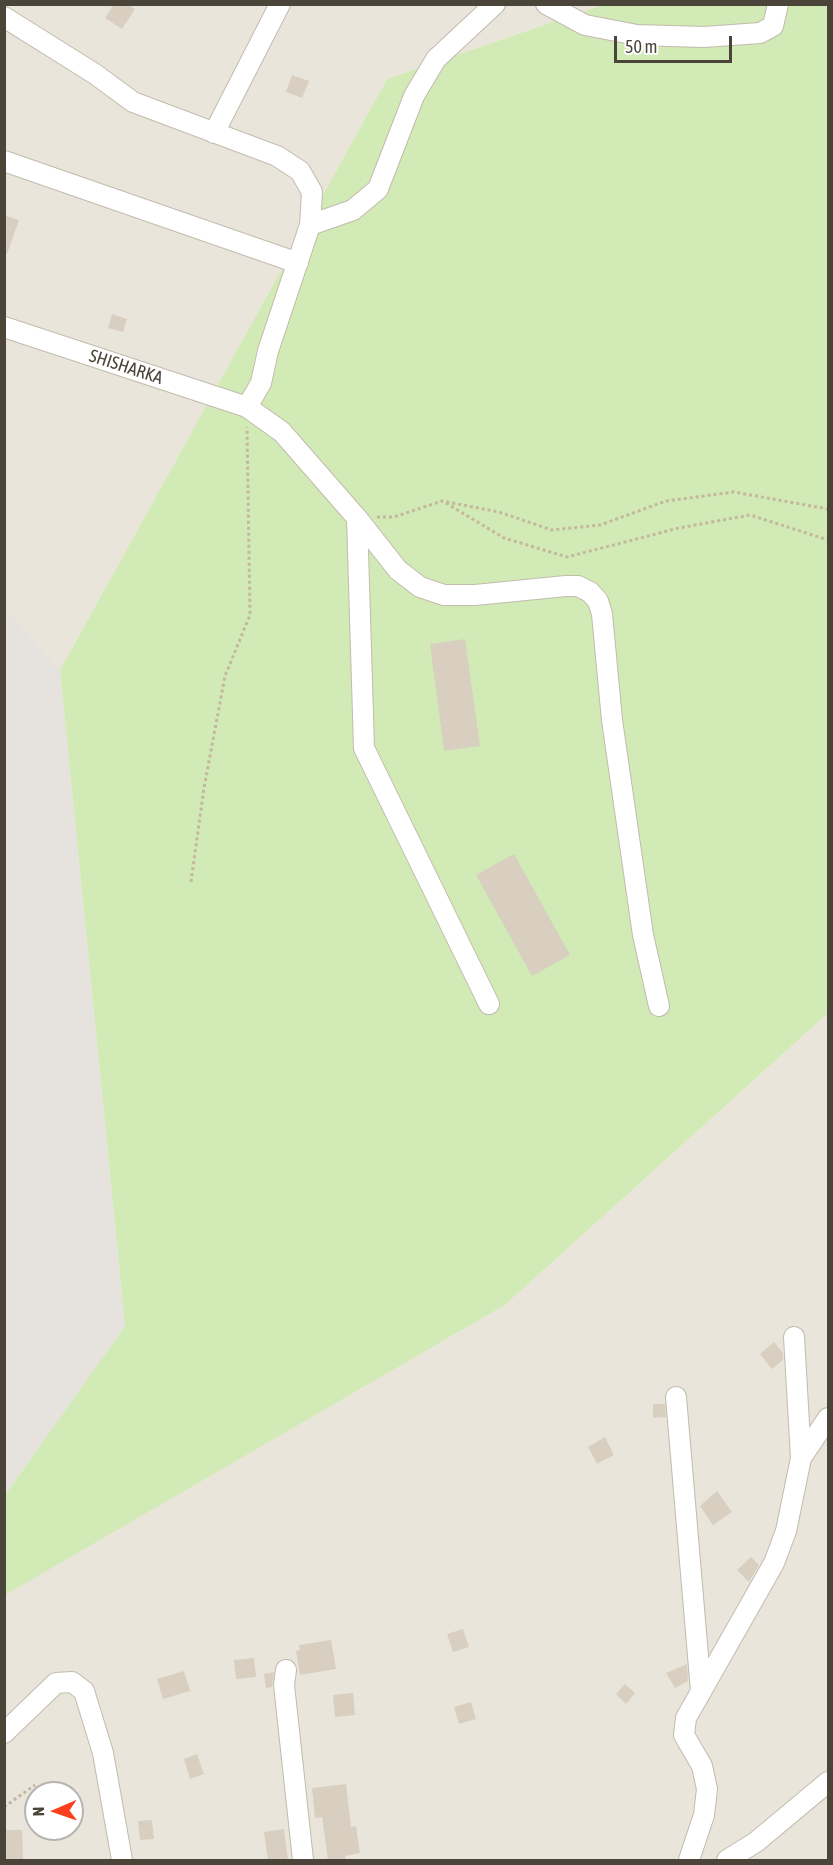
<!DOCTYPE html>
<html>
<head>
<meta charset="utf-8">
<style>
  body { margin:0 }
  #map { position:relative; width:833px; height:1865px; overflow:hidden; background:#f6f3ec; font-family:"Asap Condensed",sans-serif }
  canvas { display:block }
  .frame { position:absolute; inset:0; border:6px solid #4b4439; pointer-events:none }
  .north { position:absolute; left:24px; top:1781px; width:60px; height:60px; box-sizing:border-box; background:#fff; border:2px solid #b7b4b0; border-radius:50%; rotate:268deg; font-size:16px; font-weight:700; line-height:24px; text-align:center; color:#4b4439 }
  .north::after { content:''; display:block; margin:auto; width:21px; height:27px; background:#fc3f1d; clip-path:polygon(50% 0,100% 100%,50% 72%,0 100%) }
  .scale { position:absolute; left:614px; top:36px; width:118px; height:27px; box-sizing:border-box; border:3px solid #4b4439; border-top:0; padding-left:8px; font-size:18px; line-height:21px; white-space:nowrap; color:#4b4439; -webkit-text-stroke:4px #fff; paint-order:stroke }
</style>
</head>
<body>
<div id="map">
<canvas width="833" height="1865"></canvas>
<div class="frame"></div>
<div class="north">N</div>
<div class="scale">50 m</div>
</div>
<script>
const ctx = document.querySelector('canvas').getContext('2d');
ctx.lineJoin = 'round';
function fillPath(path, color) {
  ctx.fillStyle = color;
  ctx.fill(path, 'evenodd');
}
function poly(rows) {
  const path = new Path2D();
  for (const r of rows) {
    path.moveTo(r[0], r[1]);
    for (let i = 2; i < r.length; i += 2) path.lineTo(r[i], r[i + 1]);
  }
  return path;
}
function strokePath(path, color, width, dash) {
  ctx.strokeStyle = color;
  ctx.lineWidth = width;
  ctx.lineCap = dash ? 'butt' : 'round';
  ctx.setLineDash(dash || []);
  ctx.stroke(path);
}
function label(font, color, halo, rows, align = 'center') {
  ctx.font = font + ' "Asap Condensed",sans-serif';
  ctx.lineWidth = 5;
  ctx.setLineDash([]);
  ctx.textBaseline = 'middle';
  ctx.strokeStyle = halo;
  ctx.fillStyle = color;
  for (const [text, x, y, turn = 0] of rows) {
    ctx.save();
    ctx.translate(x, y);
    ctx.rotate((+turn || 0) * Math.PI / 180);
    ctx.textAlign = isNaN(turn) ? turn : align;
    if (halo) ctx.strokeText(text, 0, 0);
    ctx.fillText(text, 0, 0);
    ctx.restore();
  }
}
fillPath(poly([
  [4,5,602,5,387,79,60,670,5,607],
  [828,1013,828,1860,5,1860,4,1595,505,1305],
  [36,1793,72,1793,72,1829,36,1829]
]), '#eae5da');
fillPath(poly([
  [5,607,60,670,125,1326,5,1495]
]), '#e6e2dd');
fillPath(poly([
  [602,5,828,5,828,1013,505,1305,5,1595,5,1495,125,1326,60,670,387,79]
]), '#d2eab5');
fillPath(poly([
  [114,4,127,4,135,9,122,29,105,18],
  [292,75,309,81,302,98,286,92],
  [4,215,19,220,7,254,4,254],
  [112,314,127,319,123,332,108,328],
  [465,639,480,746,444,751,430,644],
  [514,854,570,955,532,976,476,875],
  [774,1342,783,1353,783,1360,772,1369,760,1354],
  [653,1404,665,1404,666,1417,653,1418],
  [605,1437,614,1455,597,1464,588,1447],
  [717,1491,732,1512,713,1525,700,1506],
  [751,1557,759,1565,749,1582,737,1570],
  [463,1629,469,1647,453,1652,447,1634],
  [331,1640,336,1669,300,1675,296,1651,300,1650,299,1645],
  [254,1658,256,1677,236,1679,234,1660],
  [687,1664,688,1681,675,1688,666,1673],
  [184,1671,190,1691,163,1699,157,1679],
  [274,1672,272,1687,266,1688,264,1674],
  [625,1684,635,1693,626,1704,616,1694],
  [353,1693,355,1715,335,1717,333,1695],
  [471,1702,476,1719,459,1724,454,1707],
  [197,1754,204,1774,190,1779,184,1759],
  [346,1784,351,1827,356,1826,360,1853,345,1856,346,1860,328,1860,322,1817,315,1818,312,1788],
  [152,1820,154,1839,140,1840,138,1821],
  [284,1829,288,1860,268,1860,264,1832],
  [4,1830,22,1830,23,1860,4,1860]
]), '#d8cfc1');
const minor = poly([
  [546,4,585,25,637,35,704,37,760,33,773,26,778,4],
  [4,17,95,74,133,102,277,156,300,171,312,192,310,225,268,351,261,383,247,407],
  [214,133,280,4],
  [4,161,298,263],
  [310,225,353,210,378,189,414,96,436,59,495,4],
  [4,327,247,407,282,432,357,518,398,570,420,587,444,595,475,595,566,586,578,586,590,592,598,601,602,614,612,720,643,935,659,1006],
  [357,518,364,748,489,1004],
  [794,1337,801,1458],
  [676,1397,701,1691],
  [286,1670,284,1685,303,1860],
  [4,1733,56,1683,72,1682,84,1691,103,1753,122,1860],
  [689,1860,704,1815,707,1789,702,1766,684,1735,686,1718,774,1563,786,1531,801,1458,828,1418],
  [727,1860,756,1842,828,1782]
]);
strokePath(minor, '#c2bbae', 22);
strokePath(poly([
  [446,503,504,538,567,557,679,528,750,515,828,540],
  [377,517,394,517,442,501,499,512,552,530,600,525,666,501,734,492,828,509],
  [191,882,204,788,225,676,250,615,247,427],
  [4,1807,35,1785]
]), '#c4b79f', 3, [3, 3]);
strokePath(minor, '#fff', 20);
label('18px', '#4b4439', '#fff', [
  ["SHISHARKA",126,367,18]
]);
</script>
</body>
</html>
